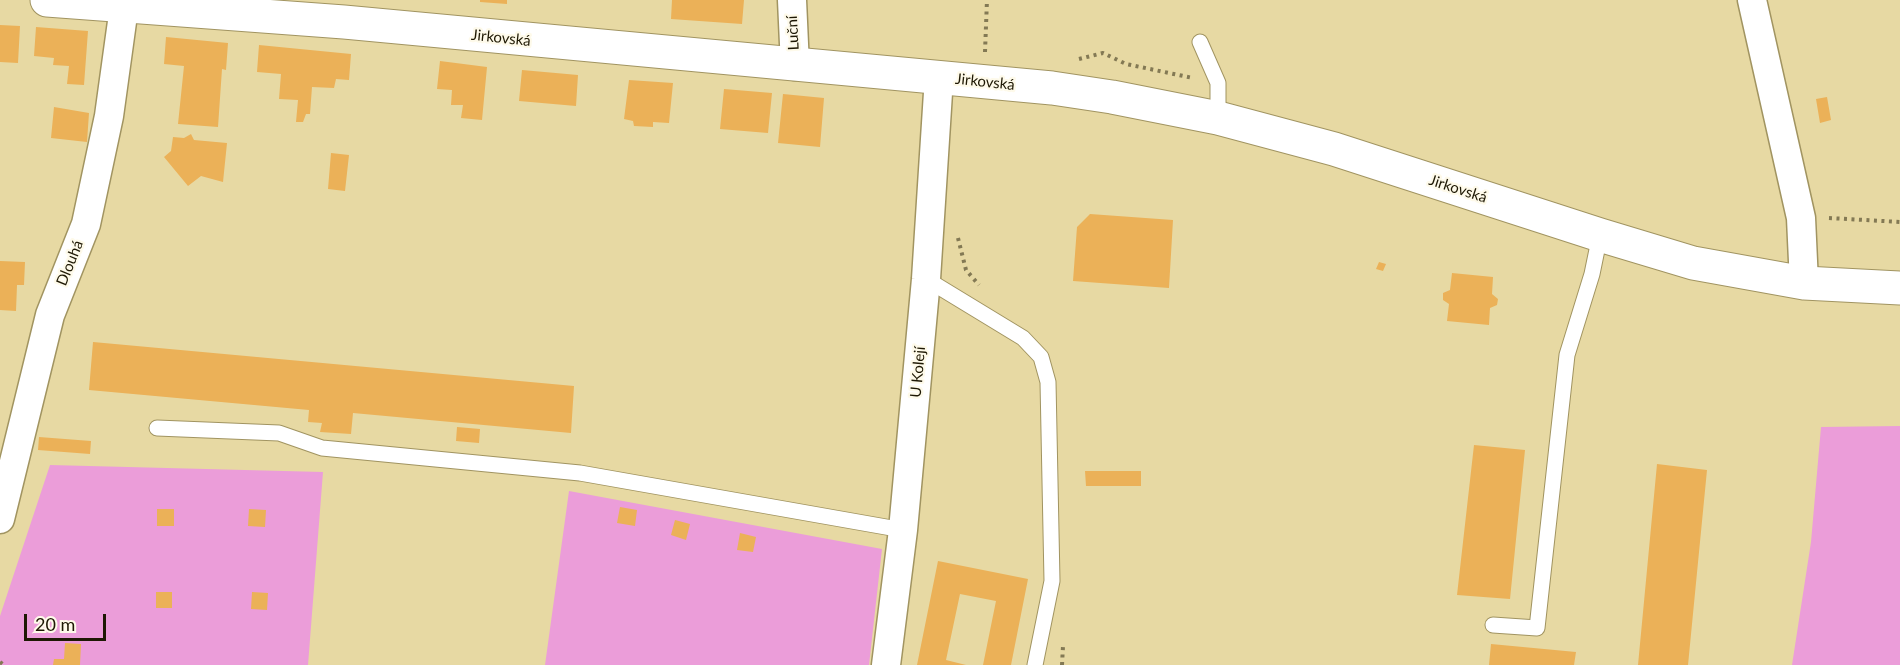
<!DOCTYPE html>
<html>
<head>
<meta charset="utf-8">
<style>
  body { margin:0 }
  #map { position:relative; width:1900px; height:665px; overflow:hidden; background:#e7d9a3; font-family:Lato,sans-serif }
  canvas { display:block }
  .scale { position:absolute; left:24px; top:614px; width:82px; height:27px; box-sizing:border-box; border:3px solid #1e1804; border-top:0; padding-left:8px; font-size:18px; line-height:21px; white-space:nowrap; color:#1e1804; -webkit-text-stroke:4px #fefaea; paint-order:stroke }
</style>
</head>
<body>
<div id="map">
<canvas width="1900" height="665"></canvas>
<div class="scale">20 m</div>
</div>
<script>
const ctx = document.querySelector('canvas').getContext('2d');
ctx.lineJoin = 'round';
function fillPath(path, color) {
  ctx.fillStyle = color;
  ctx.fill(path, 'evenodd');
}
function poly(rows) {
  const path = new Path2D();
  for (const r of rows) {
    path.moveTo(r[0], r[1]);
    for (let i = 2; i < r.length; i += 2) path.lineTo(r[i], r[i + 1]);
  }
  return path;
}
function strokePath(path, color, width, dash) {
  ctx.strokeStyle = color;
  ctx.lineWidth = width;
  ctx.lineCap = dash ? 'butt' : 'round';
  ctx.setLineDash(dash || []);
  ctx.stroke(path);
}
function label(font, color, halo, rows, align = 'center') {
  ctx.font = font + ' Lato,sans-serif';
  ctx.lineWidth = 4.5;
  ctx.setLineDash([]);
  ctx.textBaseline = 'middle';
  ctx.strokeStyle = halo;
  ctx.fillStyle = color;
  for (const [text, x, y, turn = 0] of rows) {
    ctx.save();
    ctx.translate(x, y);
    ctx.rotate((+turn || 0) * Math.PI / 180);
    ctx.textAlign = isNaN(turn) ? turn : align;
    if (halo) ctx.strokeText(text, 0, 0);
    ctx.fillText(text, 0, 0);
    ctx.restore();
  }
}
fillPath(poly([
  [1900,426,1900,665,1792,665,1811,542,1821,427],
  [50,465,323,472,308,665,0,665,0,616],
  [569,491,882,549,869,665,545,665]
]), '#eb9dd9');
fillPath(poly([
  [480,0,507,0,507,4,480,2],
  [672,0,744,0,742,24,671,19],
  [0,25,20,26,18,63,0,62],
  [36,27,88,31,84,85,67,84,69,66,53,65,54,58,34,56],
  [166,37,228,43,226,70,222,69,218,127,178,124,184,66,164,64],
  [259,45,351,54,349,80,336,79,334,88,312,87,310,114,306,114,303,122,296,122,298,100,279,99,281,74,257,72],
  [440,61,487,67,482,120,461,118,463,105,451,105,452,90,437,89],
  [522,70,578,75,576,106,519,101],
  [629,80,673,83,669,123,653,122,653,127,634,126,633,121,624,119],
  [724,89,772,93,768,133,720,129],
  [783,94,824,98,820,147,778,143],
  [1827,97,1831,120,1820,123,1816,99],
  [54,107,89,113,87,142,51,138],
  [191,134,194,140,227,143,223,182,201,176,188,186,164,157,171,151,173,137,184,138],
  [331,153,349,155,345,191,328,189],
  [1090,214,1173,220,1169,288,1073,281,1077,227],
  [0,261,25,262,24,285,17,285,16,311,0,310],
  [1379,262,1386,264,1383,271,1376,269],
  [1452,273,1493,277,1492,294,1498,299,1497,305,1490,308,1489,325,1447,321,1449,304,1443,300,1443,293,1450,290],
  [93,342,574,386,571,433,353,413,351,434,320,432,322,423,308,422,309,410,89,390],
  [457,427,480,429,479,443,456,441],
  [39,437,91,441,90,454,38,450],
  [1474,445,1525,450,1510,599,1457,595],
  [1657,464,1707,470,1688,665,1638,665],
  [1085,471,1141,471,1141,486,1086,486],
  [620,507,637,510,635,526,617,523],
  [157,509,174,509,174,526,157,526],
  [249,509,266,510,265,527,248,526],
  [675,520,690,524,686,540,671,535],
  [740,533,756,537,753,552,737,550],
  [938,561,1028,579,1011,665,983,665,996,601,960,594,946,660,966,665,917,665],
  [156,592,172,592,172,608,156,608],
  [252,592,268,593,267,610,251,609],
  [65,643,81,644,80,665,53,665,54,659,64,659],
  [1491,644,1576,652,1574,665,1489,665]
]), '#ebb158');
const lane = poly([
  [1200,42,1218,83,1218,118],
  [926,279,1023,338,1041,357,1048,382,1052,581,1035,665],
  [157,428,279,433,322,448,580,473,903,530],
  [1493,625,1537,628,1567,355,1592,274,1600,235]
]);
const street = poly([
  [792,0,795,66],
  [1752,0,1801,218,1804,283],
  [0,519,50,315,86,224,109,116,125,0],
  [886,665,903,530,926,279,939,77]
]);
const secondary = poly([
  [47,0,344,22,1052,88,1112,97,1218,118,1334,149,1600,235,1693,263,1804,283,1900,288]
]);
strokePath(lane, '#a19461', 17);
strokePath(street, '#a19461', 31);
strokePath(secondary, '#a19461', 35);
strokePath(poly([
  [985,52,987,0],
  [1079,59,1103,53,1126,64,1193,78],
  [1829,218,1900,222],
  [958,238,966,270,979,285],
  [0,662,4,665],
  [1062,665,1063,646]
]), '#837954', 4, [3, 4.5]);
strokePath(lane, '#fff', 15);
strokePath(street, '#fff', 28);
strokePath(secondary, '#fff', 33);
label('15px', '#1e1804', '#fefaea', [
  ["Luční",793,33,-93],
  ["Jirkovská",501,38,6],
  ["Jirkovská",985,82,6],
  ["Jirkovská",1458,189,18],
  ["Dlouhá",70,263,-68],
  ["U Kolejí",918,372,-85]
]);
</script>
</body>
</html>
